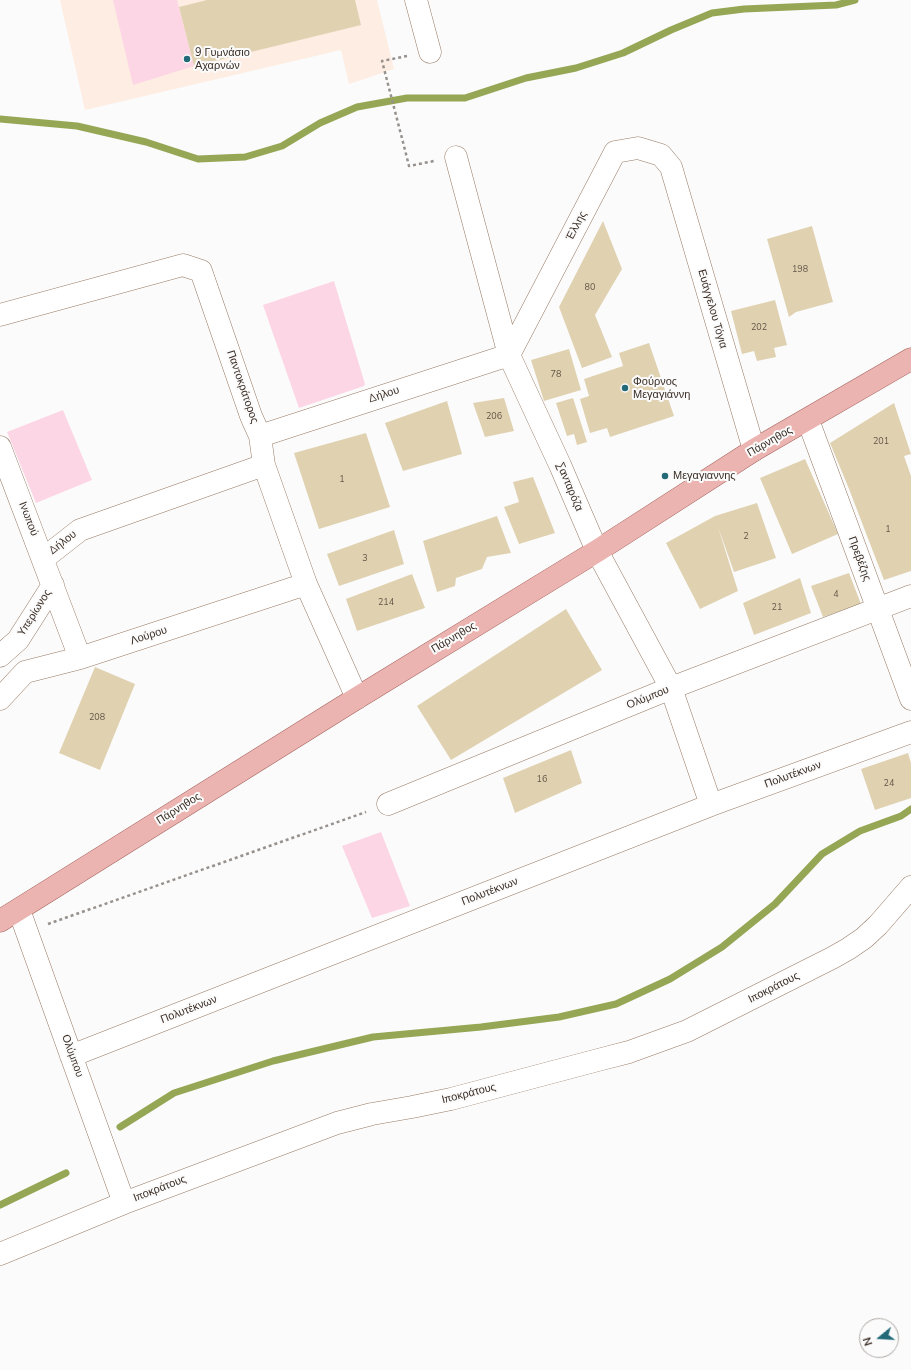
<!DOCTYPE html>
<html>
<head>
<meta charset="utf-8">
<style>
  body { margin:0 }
  #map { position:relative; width:911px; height:1370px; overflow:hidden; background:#fbfbfb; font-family:"Nunito Sans",sans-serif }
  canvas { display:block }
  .north { position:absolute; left:859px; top:1318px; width:40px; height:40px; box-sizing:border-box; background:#fbfbfb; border:1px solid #aea9a5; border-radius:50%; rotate:252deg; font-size:11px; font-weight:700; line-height:16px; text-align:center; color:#3a2d25 }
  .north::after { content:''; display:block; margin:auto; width:14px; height:18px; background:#236978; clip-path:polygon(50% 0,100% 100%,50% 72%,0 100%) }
</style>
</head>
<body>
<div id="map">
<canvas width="911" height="1370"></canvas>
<div class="north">N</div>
</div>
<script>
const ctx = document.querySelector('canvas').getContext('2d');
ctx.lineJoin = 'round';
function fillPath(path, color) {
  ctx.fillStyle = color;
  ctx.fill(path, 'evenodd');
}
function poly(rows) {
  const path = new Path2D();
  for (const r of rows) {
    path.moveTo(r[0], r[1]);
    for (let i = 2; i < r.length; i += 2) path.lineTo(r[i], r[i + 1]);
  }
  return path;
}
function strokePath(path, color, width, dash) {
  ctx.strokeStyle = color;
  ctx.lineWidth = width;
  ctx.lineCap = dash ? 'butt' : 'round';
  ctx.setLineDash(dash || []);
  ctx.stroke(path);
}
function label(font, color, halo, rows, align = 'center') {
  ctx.font = font + ' "Nunito Sans",sans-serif';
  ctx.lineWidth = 4;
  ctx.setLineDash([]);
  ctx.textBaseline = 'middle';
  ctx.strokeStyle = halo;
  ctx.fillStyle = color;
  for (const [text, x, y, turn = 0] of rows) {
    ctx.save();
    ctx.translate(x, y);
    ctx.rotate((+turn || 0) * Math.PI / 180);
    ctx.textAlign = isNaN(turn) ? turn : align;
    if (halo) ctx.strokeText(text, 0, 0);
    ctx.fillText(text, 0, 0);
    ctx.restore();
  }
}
fillPath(poly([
  [60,0,377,0,394,69,349,84,341,50,85,110]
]), '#feede3');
fillPath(poly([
  [113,0,177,0,194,66,133,85],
  [334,281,365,384,364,386,299,408,263,305],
  [63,410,92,480,36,503,7,432],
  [381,832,410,906,372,918,342,846]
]), '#fdd6e5');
strokePath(poly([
  [0,119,77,126,146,142,198,159,245,157,282,146,320,123,357,107,407,98,465,98,526,78,576,68,623,53,671,30,712,13,744,9,836,5,855,0],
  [120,1127,174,1093,273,1061,373,1037,481,1027,559,1017,616,1004,670,979,722,947,775,904,822,854,860,831,901,816,911,809],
  [0,1205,66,1173]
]), '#95a655', 7);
fillPath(poly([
  [207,0,355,0,361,25,194,66,179,7],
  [603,221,622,269,595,315,612,357,582,368,559,307],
  [812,226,833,302,796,312,789,317,767,239],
  [775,300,787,345,774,348,776,357,757,361,754,351,742,354,731,311],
  [649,343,674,416,610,437,607,428,590,433,580,399,589,396,584,379,623,366,619,353],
  [569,349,581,390,544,401,531,360],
  [504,398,514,431,485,437,473,403],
  [573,398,587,442,577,445,574,434,567,436,556,403],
  [447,401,462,454,403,471,385,423],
  [894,403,911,454,904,456,911,476,911,571,884,580,849,489,830,443],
  [366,433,390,507,319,529,294,453],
  [805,459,838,534,792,554,760,478],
  [533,477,555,533,519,544,504,507,519,502,513,482],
  [757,503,776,558,734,572,718,527,738,591,700,609,666,543,715,516],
  [497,516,511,553,487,557,482,569,456,578,455,586,437,592,423,541],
  [394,530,404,564,339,586,327,554],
  [849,573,861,604,823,617,811,586],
  [412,574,425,608,357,631,346,599],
  [800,578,811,613,754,635,743,603],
  [566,609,602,670,451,760,417,706],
  [95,667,135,684,100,770,59,753],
  [571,750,582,783,515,813,503,778],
  [908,753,911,763,911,798,875,810,861,769]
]), '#e0d2b1');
const minor = poly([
  [416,0,430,52],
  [456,157,509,355,560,465,597,551,671,688,711,805],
  [0,315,183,265,201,271,251,416,260,436,264,465,306,584,357,698],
  [808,420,911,699],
  [260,436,509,355,615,152,638,148,661,155,671,167,754,450],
  [0,447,80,658],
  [43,559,80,530,264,465],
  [0,656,18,640,53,585],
  [0,699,25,672,80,658,306,584],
  [388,804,671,688,911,596],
  [19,910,124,1203],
  [71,1056,711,805,911,732],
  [0,1254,124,1203,337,1123,372,1114,412,1107,451,1099,598,1060,629,1052,687,1031,832,958,848,949,864,938,878,925,911,887]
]);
const major = poly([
  [0,921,357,698,597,551,754,450,911,359]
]);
strokePath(minor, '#977a65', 23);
strokePath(major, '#a5645e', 23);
strokePath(poly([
  [407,56,382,61,405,150,409,166,434,161],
  [48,924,366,812]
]), '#97918d', 2.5, [3, 3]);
strokePath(minor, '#fff', 22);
strokePath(major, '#ebb4b0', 22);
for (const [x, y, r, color] of [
  [187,59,4,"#236978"],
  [625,388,4,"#236978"],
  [665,476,4,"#236978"]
]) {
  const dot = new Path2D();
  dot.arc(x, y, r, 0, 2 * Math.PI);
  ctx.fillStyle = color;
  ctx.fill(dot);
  strokePath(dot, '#fbfbfb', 1.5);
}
label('9px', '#645648', null, [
  ["198",800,270],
  ["80",590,288],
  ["202",759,328],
  ["78",556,375],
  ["206",494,417],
  ["201",881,442],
  ["1",342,480],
  ["1",888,530],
  ["2",746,537],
  ["3",365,559],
  ["4",836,595],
  ["214",386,603],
  ["21",777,608],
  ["208",97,718],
  ["16",542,780],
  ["24",889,784]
]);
label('11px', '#3a2d25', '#fbfbfb', [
  ["9 Γυμνάσιο",195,53],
  ["Αχαρνών",195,66],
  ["Φούρνος",633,382],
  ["Μεγαγιάννη",633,395],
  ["Μεγαγιαννης",673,476]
], 'left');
label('11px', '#3a2d25', '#fbfbfb', [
  ["Έλλης",577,226,-62],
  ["Ευάγγελου Τόγια",712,309,74],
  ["Παντοκράτορος",242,387,71],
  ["Δήλου",384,395,-18],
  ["Πάρνηθος",770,442,-30],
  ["Σανταρόζα",569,487,67],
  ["Ινωπού",28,519,69],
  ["Δήλου",63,543,-38],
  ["Πρεβέζης",859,559,70],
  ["Υπερίωνος",35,613,-58],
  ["Λούρου",149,636,-18],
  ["Πάρνηθος",454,638,-31],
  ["Ολύμπου",648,698,-22],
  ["Πολυτέκνων",793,775,-20],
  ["Πάρνηθος",179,809,-32],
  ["Πολυτέκνων",490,892,-21],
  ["Ιποκράτους",774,988,-27],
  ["Πολυτέκνων",189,1010,-21],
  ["Ολύμπου",72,1056,70],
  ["Ιποκράτους",469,1094,-14],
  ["Ιποκράτους",160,1189,-21]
]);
</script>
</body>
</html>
